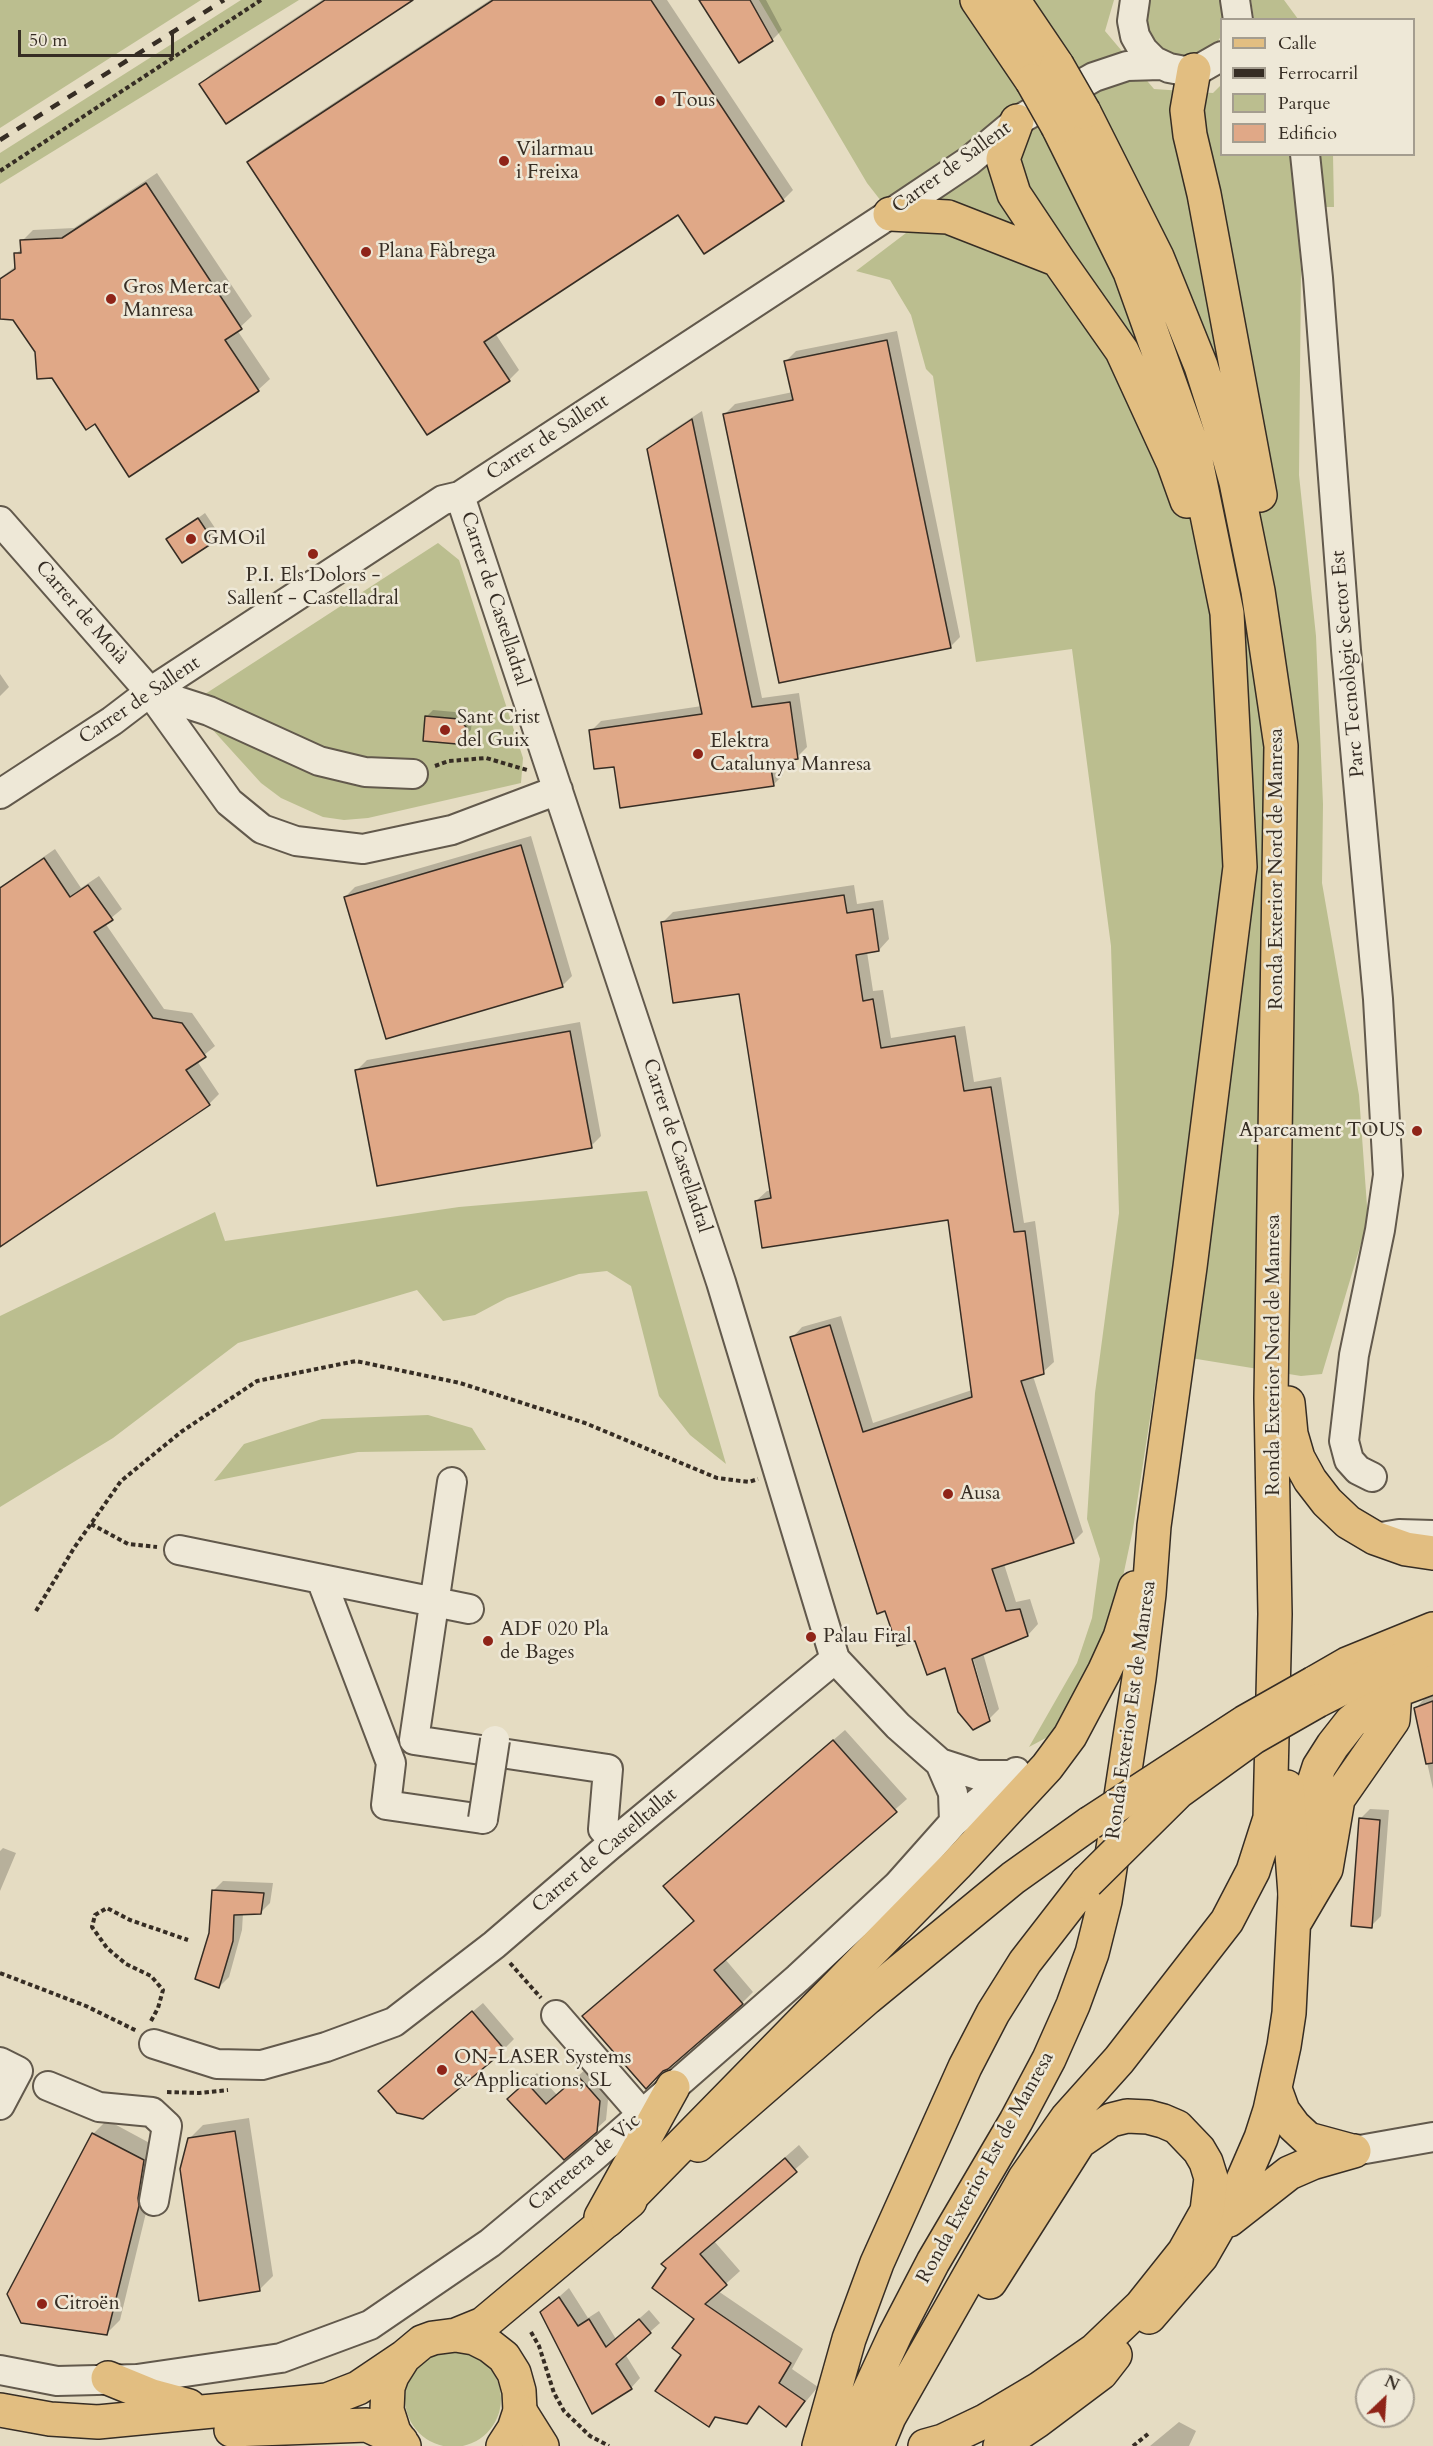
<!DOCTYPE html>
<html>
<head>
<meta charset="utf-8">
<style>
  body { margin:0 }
  #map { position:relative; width:1433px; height:2446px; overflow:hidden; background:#e5dcc2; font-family:Cardo,serif }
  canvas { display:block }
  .legend { position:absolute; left:1220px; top:18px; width:195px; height:138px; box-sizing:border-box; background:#eee8d7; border:2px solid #a49d8f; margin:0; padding:8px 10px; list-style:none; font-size:18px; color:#362d24 }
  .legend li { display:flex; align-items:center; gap:12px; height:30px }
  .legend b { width:30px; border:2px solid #a49d8f }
  .north { position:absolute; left:1355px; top:2368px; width:60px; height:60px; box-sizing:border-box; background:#eee8d7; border:2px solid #a49d8f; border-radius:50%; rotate:25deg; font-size:16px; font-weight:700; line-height:24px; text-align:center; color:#362d24 }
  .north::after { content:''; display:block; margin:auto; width:21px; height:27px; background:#8f2418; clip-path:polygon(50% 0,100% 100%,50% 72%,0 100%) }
  .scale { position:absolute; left:18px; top:30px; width:156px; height:27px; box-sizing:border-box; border:3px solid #362d24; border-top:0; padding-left:8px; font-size:18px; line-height:21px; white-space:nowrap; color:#362d24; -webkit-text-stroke:4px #eee8d7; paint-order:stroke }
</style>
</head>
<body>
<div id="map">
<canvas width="1433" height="2446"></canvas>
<ul class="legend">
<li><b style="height:8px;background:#e2be81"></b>Calle</li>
<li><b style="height:8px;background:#362d24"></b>Ferrocarril</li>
<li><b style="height:16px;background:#bbbe8f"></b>Parque</li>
<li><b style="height:16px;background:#e0a887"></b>Edificio</li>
</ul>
<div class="north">N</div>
<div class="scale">50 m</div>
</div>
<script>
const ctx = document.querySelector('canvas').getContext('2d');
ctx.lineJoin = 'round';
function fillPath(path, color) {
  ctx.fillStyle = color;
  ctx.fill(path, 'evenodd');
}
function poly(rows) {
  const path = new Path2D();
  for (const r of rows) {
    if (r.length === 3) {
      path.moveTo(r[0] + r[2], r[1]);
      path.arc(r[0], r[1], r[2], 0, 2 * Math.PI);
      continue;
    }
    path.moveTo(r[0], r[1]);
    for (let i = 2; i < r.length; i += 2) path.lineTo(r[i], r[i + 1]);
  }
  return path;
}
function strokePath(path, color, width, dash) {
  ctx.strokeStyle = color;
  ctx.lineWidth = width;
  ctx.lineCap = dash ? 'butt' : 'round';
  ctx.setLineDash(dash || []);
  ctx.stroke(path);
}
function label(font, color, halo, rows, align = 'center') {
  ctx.font = font + ' Cardo,serif';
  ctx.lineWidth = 5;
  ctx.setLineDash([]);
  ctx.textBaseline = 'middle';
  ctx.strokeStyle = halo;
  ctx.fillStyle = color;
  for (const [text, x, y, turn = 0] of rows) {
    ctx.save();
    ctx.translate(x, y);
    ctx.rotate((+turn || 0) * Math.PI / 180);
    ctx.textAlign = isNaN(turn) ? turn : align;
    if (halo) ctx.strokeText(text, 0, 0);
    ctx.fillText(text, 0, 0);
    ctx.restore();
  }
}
fillPath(poly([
  [0,0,201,0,0,128],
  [241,0,299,0,0,184,0,153],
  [759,0,1114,0,1105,31,1154,89,1213,93,1221,85,1222,154,1292,155,1301,270,1299,475,1316,636,1323,804,1322,883,1359,1095,1368,1220,1322,1374,1301,1376,1160,1353,1133,1529,1117,1605,1092,1678,1057,1732,1029,1747,1077,1663,1092,1618,1100,1559,1087,1519,1095,1393,1119,1213,1111,946,1072,649,976,662,933,376,926,369,911,315,890,280,856,271,906,233,867,183],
  [1150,0,1223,0,1226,19,1222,20,1221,36,1217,43,1202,54,1189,57,1177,56,1166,51,1158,45,1148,27,1146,15],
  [1251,0,1284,0,1298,19,1254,19],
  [1319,155,1333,155,1334,207,1323,207],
  [438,543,459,560,523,758,521,783,368,818,344,820,323,817,281,798,261,783,202,718,199,698],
  [647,1191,726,1464,690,1435,659,1396,631,1286,607,1271,579,1274,507,1298,475,1315,443,1321,417,1290,238,1343,113,1438,0,1507,0,1316,215,1212,225,1241,459,1207],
  [428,1415,472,1428,486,1450,358,1452,214,1481,244,1444,322,1419],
  [453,2399,48]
]), '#bbbe8f');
fillPath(poly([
  [322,0,410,0,201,84,211,74],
  [490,0,667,0,793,190,783,200,678,213,495,333,519,370,509,380,428,433,249,162,259,152],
  [700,0,766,0,782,30,772,40],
  [157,173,252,316,237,330,270,379,258,390,95,422,36,351,14,318,0,318,0,278,16,266,16,254,22,248,22,241,33,230,74,228],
  [897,331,960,637,950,647,725,414,735,404,793,392,786,361,796,351],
  [702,411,762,698,799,693,807,747,797,757,781,760,783,775,773,785,615,765,591,731,601,721,702,706,648,450,659,439],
  [205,513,219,534,182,561,168,540],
  [0,674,9,687,0,696],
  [433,710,466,713,472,720,471,730,464,736,427,716],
  [531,836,572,976,562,986,345,897,355,887],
  [55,849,81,888,99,876,122,909,105,923,164,1009,192,1013,215,1046,197,1061,219,1094,209,1104,0,1246,0,887],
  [854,885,857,904,883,900,889,939,879,950,867,952,873,991,883,990,891,1038,965,1026,974,1082,1001,1077,1024,1223,1035,1221,1054,1362,1043,1372,1033,1376,1083,1532,1073,1542,1004,1564,1016,1602,1030,1599,1038,1624,1028,1635,983,1653,999,1709,989,1719,973,1728,959,1711,946,1666,928,1673,916,1639,898,1645,886,1609,878,1612,792,1338,802,1327,841,1316,873,1423,972,1390,949,1218,763,1246,756,1201,767,1191,772,1190,741,992,674,1002,662,923,673,912],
  [971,1651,990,1717,987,1717,969,1652],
  [580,1022,601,1136,591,1146,357,1070,367,1060],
  [1433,1696,1433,1789,1415,1709,1425,1698],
  [845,1730,907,1799,725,1959,753,1992,742,2003,584,2016,695,1920,676,1875],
  [1370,1809,1389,1810,1381,1916,1371,1926,1360,1819],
  [3,1848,16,1853,0,1891,0,1851],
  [223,1881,273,1883,270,1903,260,1913,243,1913,242,1930,229,1977,219,1987,211,1933,213,1891],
  [483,2003,514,2039,504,2049,390,2081],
  [588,2067,609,2090,606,2120,564,2158,519,2089,537,2073,557,2095],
  [249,2118,273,2276,259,2290,189,2139,203,2125],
  [107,2120,157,2147,151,2192,120,2320,106,2334,93,2134],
  [799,2145,809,2157,714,2241,740,2271,718,2291,803,2349,792,2369,818,2387,786,2425,762,2406,746,2422,718,2416,708,2425,683,2355,696,2319,668,2267,663,2264],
  [569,2288,588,2318,599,2311,616,2339,649,2310,660,2323,625,2354,640,2378,631,2388,542,2312],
  [1179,2422,1196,2431,1189,2446,1150,2446]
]), '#0003');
const building = poly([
  [325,0,413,0,226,124,199,84,325,0],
  [493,0,651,0,784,201,704,254,678,215,601,265,484,342,510,381,427,435,247,162,493,0],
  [699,0,750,0,773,41,739,63,699,0],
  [146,183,242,329,225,340,259,391,129,477,95,424,86,430,52,378,37,379,35,352,13,320,0,319,0,279,15,269,14,253,21,253,20,240,62,238,146,183],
  [887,340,951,648,779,683,723,414,793,400,784,361,887,340],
  [692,419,752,707,790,702,798,759,770,763,774,786,620,808,614,767,594,769,589,730,702,714,647,449,692,419],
  [198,518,214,542,182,563,166,539,198,518],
  [425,716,459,719,466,727,465,738,457,744,423,741,425,716],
  [521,845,563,987,386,1039,344,897,521,845],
  [44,858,70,897,88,885,113,920,94,932,153,1018,182,1023,206,1057,186,1070,210,1105,0,1247,0,888,44,858],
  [844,895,847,913,873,909,879,951,856,955,863,1001,873,999,881,1048,955,1036,964,1091,991,1087,1014,1232,1025,1231,1044,1374,1021,1381,1074,1543,992,1569,1006,1611,1020,1609,1028,1636,972,1659,990,1721,973,1730,958,1712,945,1668,927,1675,915,1641,897,1646,885,1611,877,1614,790,1337,830,1325,863,1432,972,1397,948,1220,762,1248,755,1201,771,1198,739,994,673,1003,661,922,844,895],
  [570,1031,592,1148,377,1186,355,1070,570,1031],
  [1433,1701,1433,1763,1426,1764,1414,1708,1433,1701],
  [833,1740,897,1812,714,1970,743,2004,668,2069,663,2071,646,2089,582,2016,694,1921,663,1886,833,1740],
  [1359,1818,1380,1820,1372,1928,1351,1926,1359,1818],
  [212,1890,264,1893,261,1914,234,1915,233,1941,219,1988,195,1979,209,1933,212,1890],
  [472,2011,505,2050,423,2119,397,2113,378,2091,472,2011],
  [578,2076,600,2101,597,2132,564,2160,507,2099,526,2082,546,2104,578,2076],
  [235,2131,260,2291,199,2301,180,2169,188,2138,235,2131],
  [92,2133,144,2160,138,2198,139,2206,107,2335,21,2323,7,2294,92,2133],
  [785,2158,797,2172,700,2254,727,2285,705,2304,791,2363,779,2383,805,2401,786,2427,759,2406,747,2424,715,2417,709,2427,655,2391,681,2355,672,2348,694,2319,652,2288,666,2268,661,2264,785,2158],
  [559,2297,578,2326,589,2319,606,2347,639,2319,651,2333,616,2364,632,2389,592,2414,540,2312,559,2297]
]);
fillPath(building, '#e0a887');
strokePath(building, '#362d24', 1.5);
const minor = poly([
  [1135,0,1132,21,1135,36,1143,50,1154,61,1169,68,1185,71,1201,68,1222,56],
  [1235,0,1238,20],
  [1305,154,1318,278,1346,650,1378,999,1388,1175,1380,1230,1354,1355,1344,1441,1349,1460,1358,1470,1372,1477],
  [460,496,721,1282,835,1659,898,1726,940,1763,977,1775,1009,1775],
  [0,521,150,692,229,802,262,829,296,841,363,849,452,830,558,790],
  [150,692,209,711,319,761,365,772,413,774],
  [0,794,112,721,150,692,443,500,460,496,890,214,969,161,1017,121,1094,77,1127,66,1161,65],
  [452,1482,414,1740,608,1769,603,1829,614,1842],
  [1381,1537,1399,1534,1433,1535],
  [179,1550,469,1609],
  [321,1579,391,1763,386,1805,483,1819],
  [940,1763,953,1793,954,1822],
  [556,2015,642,2114],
  [154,2044,217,2064,262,2065,326,2047,394,2022,494,1945,608,1847,835,1659],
  [0,2062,18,2071,0,2105],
  [48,2086,99,2107,152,2112,167,2126,154,2201],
  [1354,2151,1433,2137],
  [0,2370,57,2381,137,2379,281,2358,370,2325,490,2243,591,2159,798,1978,898,1885,954,1822,1016,1772]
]);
const major = poly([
  [1314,1683,1347,1664,1433,1629],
  [1296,1920,1326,1869,1338,1799,1393,1720,1395,1691],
  [1275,2089,1283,2111,1294,2126,1308,2139,1352,2151],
  [698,2145,867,1998,1013,1878,1090,1823],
  [601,2217,673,2087],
  [1229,2220,1289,2173,1312,2163,1354,2151],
  [1149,2317,1201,2257,1235,2198,1261,2138,1270,2110,1284,2046,1289,2013,1295,1894,1299,1843,1307,1804,1319,1767,1333,1745,1351,1722,1369,1707,1395,1691,1433,1677],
  [456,2335,483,2324,630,2201],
  [108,2378,152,2396,189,2406],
  [0,2410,50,2419,98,2422,327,2400,358,2388,404,2357],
  [231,2430,367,2425,401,2441],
  [404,2446,394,2432,387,2410,388,2387,392,2376,404,2357,422,2342,433,2338,456,2335,474,2338,490,2346,504,2357,514,2373,519,2391,520,2411,514,2429,503,2446]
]);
const highway = poly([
  [977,0,1032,81],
  [1013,0,1057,65],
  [1194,70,1187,110,1190,135,1204,194,1260,495],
  [1017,121,1003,159,1014,194,1058,260],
  [890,214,948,217,1058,260,1122,351,1173,462,1187,501],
  [1288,1403,1291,1434,1298,1458,1310,1480,1327,1502,1348,1522,1375,1538,1406,1549,1433,1553],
  [1317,1701,1392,1663,1433,1647],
  [1287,1787,1295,1894],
  [608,2220,956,1865,1047,1767,1070,1736,1104,1672,1120,1637,1135,1588],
  [520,2411,542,2446],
  [819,2446,849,2339,877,2263,965,2067,993,2013,1025,1962,1087,1882],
  [847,2446,857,2417,895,2335,933,2262,1016,2121,1049,2059,1073,2005,1092,1953,1105,1901,1139,1678,1149,1594,1154,1526,1190,1267,1240,867,1227,613,1194,451,1130,272,1058,127],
  [877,2446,889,2417,1025,2178,1067,2118,1119,2060,1227,1921,1253,1871,1270,1818,1275,1614,1271,1398,1281,746,1258,591,1236,482,1222,432,1201,366,1157,257,1084,112],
  [925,2446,943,2441,985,2421,1039,2389,1095,2350,1141,2306,1184,2252,1207,2211,1211,2178,1206,2162,1199,2150,1177,2127,1163,2121,1148,2117,1127,2116,1111,2120,1079,2142,990,2282],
  [1000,2446,1037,2421,1101,2373,1115,2355]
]);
strokePath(minor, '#62594c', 32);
strokePath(major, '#362d24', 36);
strokePath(highway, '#362d24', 36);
strokePath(poly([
  [0,171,261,0],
  [435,766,449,761,486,758,527,770],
  [91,1524,128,1544,157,1547],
  [36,1611,74,1548,121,1481,181,1432,257,1381,356,1361,460,1383,585,1423,717,1478,749,1482,758,1479],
  [510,1963,541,1998],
  [0,1973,86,2006,137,2031],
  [151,2021,158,2008,163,1990,151,1976,126,1964,107,1948,92,1927,95,1915,107,1908,130,1920,188,1940],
  [167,2092,199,2093,228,2090],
  [531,2332,539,2346,554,2393,564,2411,590,2436,609,2446],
  [1133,2446,1148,2434]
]), '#362d24', 4, [4.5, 3]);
strokePath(minor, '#eee8d7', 28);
strokePath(major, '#e2be81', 33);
strokePath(highway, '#e2be81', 33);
strokePath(poly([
  [0,140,224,0]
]), '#362d24', 4.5, [10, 10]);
const minorBridge = poly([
  [483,1819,495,1740]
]);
const majorBridge = poly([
  [1090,1823,1245,1722,1314,1683]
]);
const highwayBridge = poly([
  [1057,65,1084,112],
  [1032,81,1058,127],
  [1087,1882,1178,1792,1254,1737,1317,1701]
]);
strokePath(minorBridge, '#62594c', 32, []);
strokePath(majorBridge, '#362d24', 36, []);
strokePath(highwayBridge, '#362d24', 36, []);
strokePath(minorBridge, '#eee8d7', 28);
strokePath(majorBridge, '#e2be81', 33);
strokePath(highwayBridge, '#e2be81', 33);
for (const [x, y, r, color] of [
  [660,101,6,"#8f2418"],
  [504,161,6,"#8f2418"],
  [366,252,6,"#8f2418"],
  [111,299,6,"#8f2418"],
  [191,539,6,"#8f2418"],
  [313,554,6,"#8f2418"],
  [445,730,6,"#8f2418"],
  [698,754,6,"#8f2418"],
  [1417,1131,6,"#8f2418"],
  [948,1494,6,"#8f2418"],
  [811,1637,6,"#8f2418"],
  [488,1641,6,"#8f2418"],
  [442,2070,6,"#8f2418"],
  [42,2304,6,"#8f2418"]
]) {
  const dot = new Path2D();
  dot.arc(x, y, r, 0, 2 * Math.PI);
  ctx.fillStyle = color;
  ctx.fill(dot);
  strokePath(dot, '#eee8d7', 2);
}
label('20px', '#362d24', '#eee8d7', [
  ["Tous",672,101],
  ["Vilarmau",516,150],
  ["i Freixa",516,173],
  ["Plana Fàbrega",378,252],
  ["Gros Mercat",123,288],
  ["Manresa",123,311],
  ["GMOil",203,539],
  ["P.I. Els Dolors -",313,576,"center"],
  ["Sallent - Castelladral",313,599,"center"],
  ["Sant Crist",457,718],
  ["del Guix",457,741],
  ["Elektra",710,742],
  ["Catalunya Manresa",710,765],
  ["Aparcament TOUS",1405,1131,"right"],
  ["Ausa",960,1494],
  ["ADF 020 Pla",500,1630],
  ["de Bages",500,1653],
  ["Palau Firal",823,1637],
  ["ON-LASER Systems",454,2058],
  ["& Applications, SL",454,2081],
  ["Citroën",54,2304]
], 'left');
label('20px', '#362d24', '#eee8d7', [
  ["Carrer de Sallent",952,168,-36],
  ["Carrer de Sallent",548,438,-33],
  ["Carrer de Castelladral",494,599,72],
  ["Carrer de Moià",81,613,49],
  ["Parc Tecnològic Sector Est",1349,664,-95],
  ["Carrer de Sallent",140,701,-34],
  ["Ronda Exterior Nord de Manresa",1277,869,-90],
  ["Carrer de Castelladral",676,1146,72],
  ["Ronda Exterior Nord de Manresa",1274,1355,-90],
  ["Ronda Exterior Est de Manresa",1132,1710,-82],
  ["Carrer de Castelltallat",605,1851,-40],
  ["Carretera de Vic",585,2163,-40],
  ["Ronda Exterior Est de Manresa",986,2168,-61]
]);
</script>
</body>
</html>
